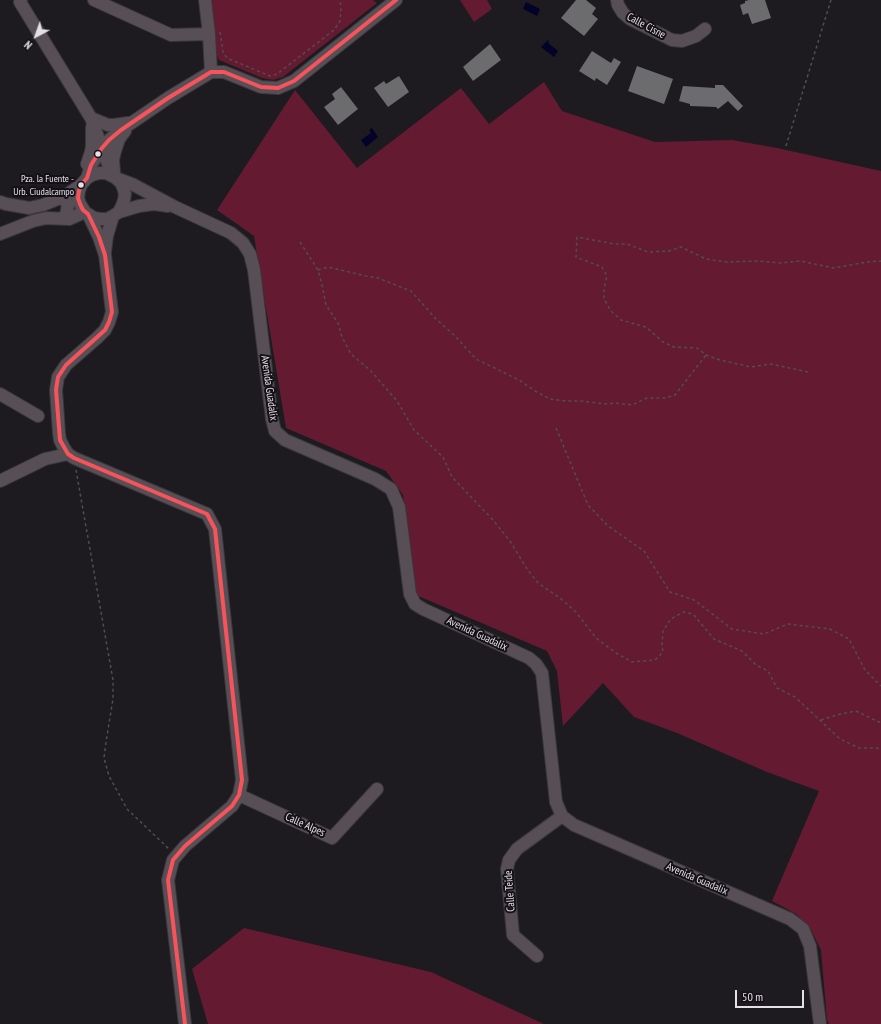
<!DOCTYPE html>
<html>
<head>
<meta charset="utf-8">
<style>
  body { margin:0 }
  #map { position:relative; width:881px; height:1024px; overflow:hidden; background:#1d1b1f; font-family:"PT Sans Narrow",sans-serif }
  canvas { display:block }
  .north { position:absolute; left:16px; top:16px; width:40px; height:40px; -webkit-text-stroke:3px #151017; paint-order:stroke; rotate:221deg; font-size:11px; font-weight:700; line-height:16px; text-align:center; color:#e4e1e6 }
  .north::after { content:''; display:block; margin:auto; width:14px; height:18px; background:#e4e1e6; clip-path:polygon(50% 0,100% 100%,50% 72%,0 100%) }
  .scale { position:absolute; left:735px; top:990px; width:69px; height:18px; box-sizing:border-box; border:2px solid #e4e1e6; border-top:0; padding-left:5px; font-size:12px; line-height:14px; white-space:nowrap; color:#e4e1e6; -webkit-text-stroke:3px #151017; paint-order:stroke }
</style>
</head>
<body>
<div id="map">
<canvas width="881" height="1024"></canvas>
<div class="north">N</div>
<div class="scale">50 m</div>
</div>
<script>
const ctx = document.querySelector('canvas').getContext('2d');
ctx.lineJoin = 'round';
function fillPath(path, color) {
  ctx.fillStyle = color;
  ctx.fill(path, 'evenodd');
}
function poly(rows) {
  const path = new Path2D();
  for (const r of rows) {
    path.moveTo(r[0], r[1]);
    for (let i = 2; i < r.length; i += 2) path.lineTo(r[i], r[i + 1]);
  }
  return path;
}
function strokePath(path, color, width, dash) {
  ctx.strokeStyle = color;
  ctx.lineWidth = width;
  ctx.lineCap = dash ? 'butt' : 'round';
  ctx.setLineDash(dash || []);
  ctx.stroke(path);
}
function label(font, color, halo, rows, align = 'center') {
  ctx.font = font + ' "PT Sans Narrow",sans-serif';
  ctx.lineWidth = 4;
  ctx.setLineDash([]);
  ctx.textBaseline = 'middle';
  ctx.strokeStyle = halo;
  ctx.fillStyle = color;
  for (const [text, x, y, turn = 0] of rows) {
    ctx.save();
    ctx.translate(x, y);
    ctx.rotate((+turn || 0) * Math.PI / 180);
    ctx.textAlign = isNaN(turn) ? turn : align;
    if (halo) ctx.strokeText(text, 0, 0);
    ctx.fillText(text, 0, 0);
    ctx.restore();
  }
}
fillPath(poly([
  [210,0,373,0,377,3,283,77,273,80,262,78,219,60,215,51],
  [460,0,487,0,492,9,474,22],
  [544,82,562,111,655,142,732,140,777,148,881,171,881,1024,829,1024,827,1020,821,950,811,930,796,914,772,901,819,791,767,772,677,733,634,717,603,683,563,726,557,671,547,651,416,595,403,495,386,471,286,428,254,236,217,210,295,90,357,168,461,88,489,124],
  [244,928,431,972,544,1024,208,1024,192,969]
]), '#641b31');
fillPath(poly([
  [526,2,540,9,537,16,523,9],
  [548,40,549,41,548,43,558,51,554,57,541,47],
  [372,128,378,137,366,147,361,140,371,133,369,130]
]), '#030228');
fillPath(poly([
  [576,0,586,0,596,8,592,14,598,19,584,36,561,18],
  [749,0,765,0,771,18,752,24,748,13,743,15,740,5,745,3,745,1],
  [490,44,501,60,473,81,463,67],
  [592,51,611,63,614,58,621,62,607,85,596,78,595,81,579,71],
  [637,66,673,79,664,104,628,91],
  [399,76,409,92,388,107,374,88,384,81,386,84],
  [715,85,723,85,743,106,738,111,728,101,718,109,716,107,690,106,690,104,679,101,683,86,715,88],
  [341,87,358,109,338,125,324,107,335,99,332,94]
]), '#6c6b6e');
const minor = poly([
  [21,0,20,2,91,118,112,175],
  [94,0,171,35,209,34],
  [205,0,209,34,211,72],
  [617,0,618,5,623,13,630,19,672,40,682,41,696,36,705,29],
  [91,118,108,125,114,125,128,123],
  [87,164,91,152,92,146,92,127],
  [114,172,113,160,115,151,119,139,125,131],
  [87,178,91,165,97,156,109,140,121,130,168,98,211,72,224,72,261,87,278,88,294,81,396,0],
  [116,178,132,184,175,207,231,233,243,243,250,254,254,270,272,419,275,431,285,440,375,479,391,489,399,507,410,594,415,604,423,609,529,658,536,664,542,673,556,802,562,816,574,825,790,919,803,929,810,946,820,1024],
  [63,197,68,205,66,214],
  [0,202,6,204,29,208,43,205,63,197,81,185,87,178,92,175,99,173,106,173,116,178,121,183,123,187,125,194,124,200,122,206,119,212,113,216,107,219,100,219,94,218,85,212,80,204,78,198,79,191,81,185],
  [119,212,139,206,154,204,168,206],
  [88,214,99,237,105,255,112,312,109,322,105,330,97,338,66,365,58,377,56,390,59,433,60,440,64,448,68,454,74,458,207,514,215,529,242,780,239,795,232,806,185,846,173,860,168,880,185,1024],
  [0,234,33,221,46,218,69,219,85,212],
  [105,252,107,236,113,216],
  [0,394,38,416],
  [0,481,45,459,68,454],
  [239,795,332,838,377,789],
  [537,956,513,935,507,869,509,860,517,849,562,816]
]);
strokePath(minor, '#39383a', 14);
strokePath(poly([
  [220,32,223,52,227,58,270,76,277,74,334,30,340,21,341,8,340,0],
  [786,146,831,0],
  [300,242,318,270,322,285,326,305,338,323,342,337,351,354,371,371,397,401,414,430,443,457,452,477,493,520,510,541,527,569,538,583,560,598,576,612,596,638,616,653,632,662,655,660,663,652,662,644,663,631,671,619,683,612,693,614,714,639,742,651,756,665,768,671,777,688,795,697,840,739,859,748,876,748,881,749],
  [318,270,328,267,366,276,378,278,411,291,436,319,454,335,476,359,519,380,535,391,550,399,566,401,582,401,604,404,616,403,632,405,647,398,666,398,675,395,706,355],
  [808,372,771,364,751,367,720,360,706,355,697,348,674,347,663,342,646,327,621,320,611,311,604,299,604,289,607,276,602,267,576,257,577,237,614,244,627,244,648,252,669,251,681,247,706,259,727,262,759,261,781,263,800,261,834,268,867,262,881,261],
  [556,428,588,505,608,526,644,551,670,592,694,600,732,629,764,634,788,624,830,629,849,639,865,670,881,686],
  [76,470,113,680,113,699,106,742,104,758,109,776,127,809,169,849],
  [821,720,840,714,856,711,881,723]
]), '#534c51', 1.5, [3, 3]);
strokePath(minor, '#584f56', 12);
strokePath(poly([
  [185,1024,168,880,173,860,185,846,232,806,239,795,242,780,215,529,207,514,74,458,68,454,60,440,56,390,58,377,66,365,105,330,109,322,112,312,105,255,99,237,88,214,83,210,80,204,78,198,79,191,81,185,87,178,91,165,102,148,109,140,121,130,168,98,211,72,224,72,261,87,278,88,294,81,396,0]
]), '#f7535a', 4);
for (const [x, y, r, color] of [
  [98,154,3.5,"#e4e1e6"],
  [81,185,3.5,"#e4e1e6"]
]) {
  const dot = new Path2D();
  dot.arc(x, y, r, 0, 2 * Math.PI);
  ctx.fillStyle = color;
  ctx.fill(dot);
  strokePath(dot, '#151017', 1.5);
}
label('10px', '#e4e1e6', '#151017', [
  ["Pza. la Fuente -",74,179],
  ["Urb. Ciudalcampo",74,192]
], 'right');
label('11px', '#e4e1e6', '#151017', [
  ["Calle Cisne",646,26,28],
  ["Avenida Guadalix",269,388,82],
  ["Avenida Guadalix",477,634,25],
  ["Calle Alpes",305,825,24],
  ["Avenida Guadalix",697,879,23],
  ["Calle Teide",510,891,-94]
]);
</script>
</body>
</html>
